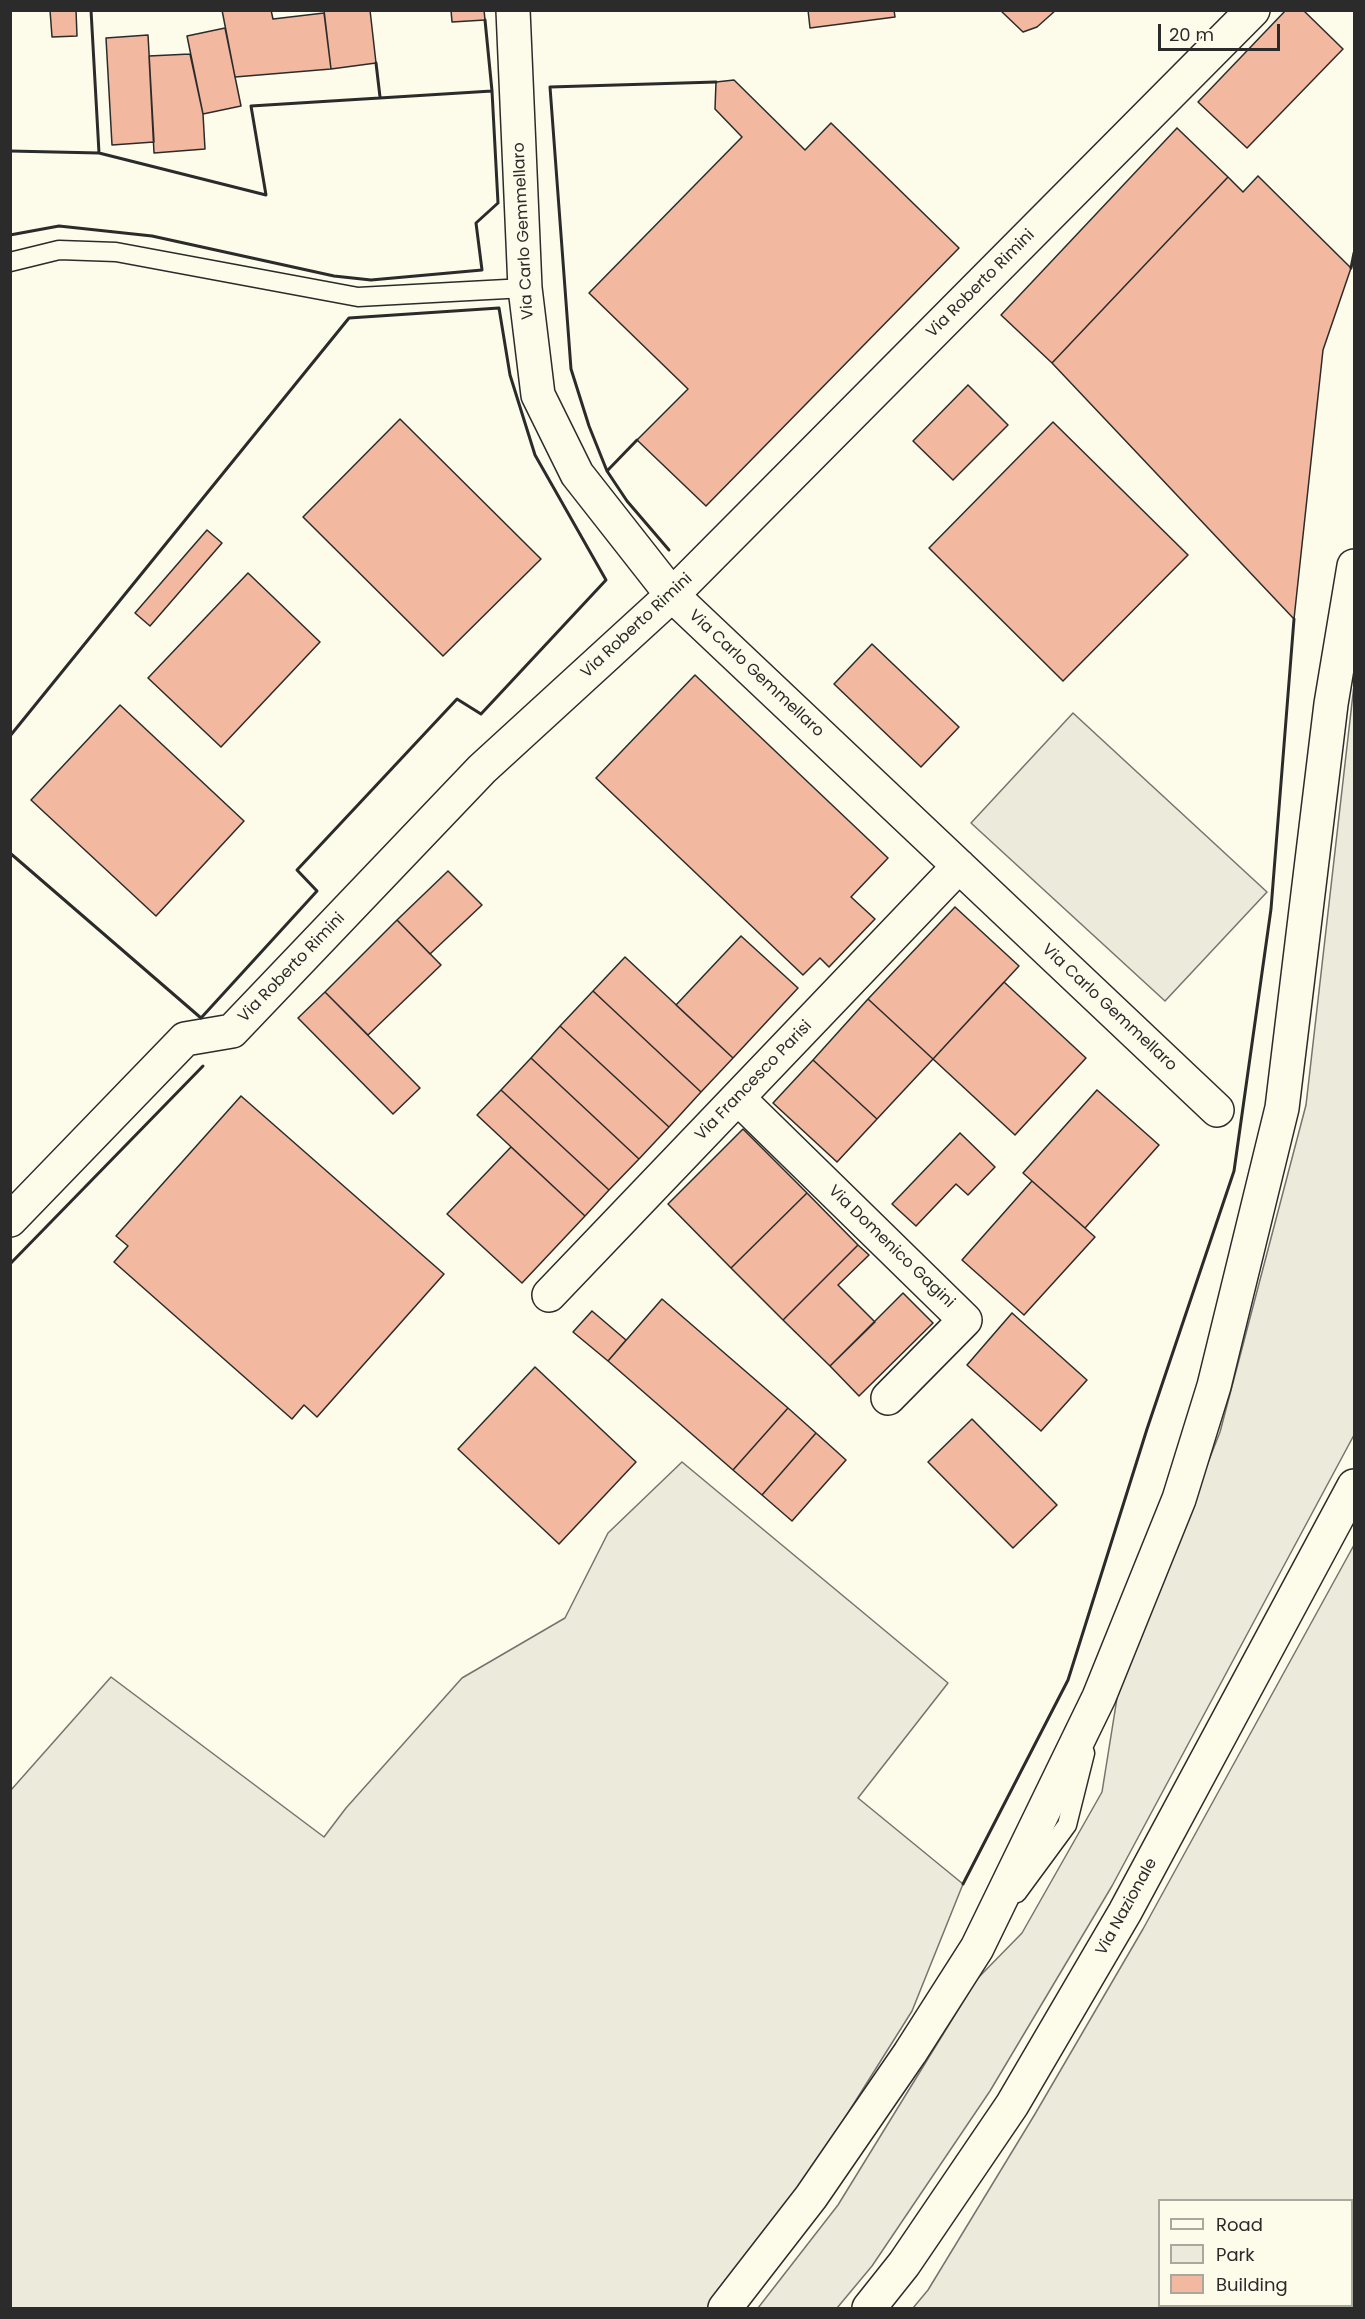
<!DOCTYPE html>
<html>
<head>
<meta charset="utf-8">
<style>
  body { margin:0 }
  #map { position:relative; width:1365px; height:2319px; overflow:hidden; background:#fdfbea; font-family:Poppins,sans-serif }
  canvas { display:block }
  .frame { position:absolute; inset:0; border:12px solid #2b2b2b; pointer-events:none }
  .legend { position:absolute; left:1158px; top:2199px; width:195px; height:108px; box-sizing:border-box; background:#fdfbea; border:2px solid #a9a89e; margin:0; padding:8px 10px; list-style:none; font-size:18px; color:#2b2b2b }
  .legend li { display:flex; align-items:center; gap:12px; height:30px }
  .legend b { width:30px; border:2px solid #a9a89e }
  .scale { position:absolute; left:1158px; top:24px; width:122px; height:27px; box-sizing:border-box; border:3px solid #2b2b2b; border-top:0; padding-left:8px; font-size:18px; line-height:21px; white-space:nowrap; color:#2b2b2b; -webkit-text-stroke:4px #fdfbea; paint-order:stroke }
</style>
</head>
<body>
<div id="map">
<canvas width="1365" height="2319"></canvas>
<div class="frame"></div>
<ul class="legend">
<li><b style="height:8px;background:#fdfbea"></b>Road</li>
<li><b style="height:16px;background:#ecebdb"></b>Park</li>
<li><b style="height:16px;background:#f2b8a0"></b>Building</li>
</ul>
<div class="scale">20 m</div>
</div>
<script>
const ctx = document.querySelector('canvas').getContext('2d');
ctx.lineJoin = 'round';
function fillPath(path, color) {
  ctx.fillStyle = color;
  ctx.fill(path, 'evenodd');
}
function poly(rows) {
  const path = new Path2D();
  for (const r of rows) {
    path.moveTo(r[0], r[1]);
    for (let i = 2; i < r.length; i += 2) path.lineTo(r[i], r[i + 1]);
  }
  return path;
}
function strokePath(path, color, width, dash) {
  ctx.strokeStyle = color;
  ctx.lineWidth = width;
  ctx.lineCap = dash ? 'butt' : 'round';
  ctx.setLineDash(dash || []);
  ctx.stroke(path);
}
function label(font, color, halo, rows, align = 'center') {
  ctx.font = font + ' Poppins,sans-serif';
  ctx.lineWidth = 4.5;
  ctx.setLineDash([]);
  ctx.textBaseline = 'middle';
  ctx.strokeStyle = halo;
  ctx.fillStyle = color;
  for (const [text, x, y, turn = 0] of rows) {
    ctx.save();
    ctx.translate(x, y);
    ctx.rotate((+turn || 0) * Math.PI / 180);
    ctx.textAlign = isNaN(turn) ? turn : align;
    if (halo) ctx.strokeText(text, 0, 0);
    ctx.fillText(text, 0, 0);
    ctx.restore();
  }
}
const green = poly([
  [1354,685,1354,1435,1112,1886,990,2091,872,2266,837,2308,758,2308,838,2205,977,1979,1022,1933,1102,1792,1118,1692,1220,1432,1306,1105,1354,685],
  [1073,713,1267,892,1165,1001,971,823,1073,713],
  [682,1462,948,1683,858,1798,963,1884,912,2011,804,2183,709,2308,11,2308,11,1790,111,1677,324,1837,346,1808,462,1678,565,1618,608,1533,682,1462],
  [1354,1545,1354,2308,913,2308,928,2290,1035,2114,1143,1929,1354,1545],
  [1160,2200,1352,2200,1352,2306,1160,2306,1160,2200]
]);
fillPath(green, '#ecebdb');
strokePath(green, '#74746e', 1.5);
const building = poly([
  [50,10,76,10,77,36,52,37,50,10],
  [222,10,271,10,273,19,324,13,331,69,235,77,222,10],
  [324,10,370,10,376,63,331,69,324,10],
  [451,10,484,10,485,20,452,22,451,10],
  [808,10,894,10,895,17,810,28,808,10],
  [1000,10,1056,10,1037,27,1023,32,1000,10],
  [1286,10,1303,10,1343,49,1247,148,1198,102,1286,10],
  [225,28,241,106,203,114,187,36,225,28],
  [148,35,154,142,112,145,106,38,148,35],
  [190,54,203,114,205,149,154,153,149,56,190,54],
  [734,80,805,150,831,123,959,248,706,506,637,440,688,389,589,293,742,137,715,109,716,82,734,80],
  [1177,128,1228,177,1052,363,1001,315,1177,128],
  [1258,176,1351,268,1323,350,1294,619,1052,363,1228,177,1243,192,1258,176],
  [968,385,1008,425,953,480,913,441,968,385],
  [400,419,541,559,443,656,303,517,400,419],
  [1053,422,1188,555,1063,681,929,548,1053,422],
  [207,530,222,543,150,626,135,613,207,530],
  [248,573,320,642,221,747,148,678,248,573],
  [872,644,959,727,921,767,834,684,872,644],
  [695,675,888,858,851,897,875,919,829,967,820,958,803,975,596,778,695,675],
  [120,705,244,821,156,916,31,800,120,705],
  [448,871,482,905,430,954,397,920,448,871],
  [955,907,1019,966,933,1059,868,999,955,907],
  [397,920,441,965,368,1035,325,992,397,920],
  [741,936,798,988,733,1058,676,1005,741,936],
  [625,957,733,1058,701,1092,593,991,625,957],
  [1004,982,1086,1058,1015,1135,933,1059,1004,982],
  [593,991,701,1092,669,1127,560,1026,593,991],
  [325,992,420,1088,393,1114,298,1018,325,992],
  [868,999,933,1059,877,1119,813,1060,868,999],
  [560,1026,669,1127,639,1159,531,1058,560,1026],
  [531,1058,639,1159,609,1190,501,1090,531,1058],
  [813,1060,877,1119,837,1162,773,1103,813,1060],
  [501,1090,609,1190,585,1216,477,1115,501,1090],
  [1097,1090,1159,1145,1085,1228,1023,1173,1097,1090],
  [241,1096,444,1274,317,1417,304,1405,292,1419,114,1262,128,1246,116,1236,241,1096],
  [743,1129,807,1193,731,1268,668,1204,743,1129],
  [960,1133,995,1167,968,1195,956,1184,916,1226,892,1204,960,1133],
  [511,1147,585,1216,522,1283,447,1214,511,1147],
  [1032,1181,1095,1237,1024,1315,962,1260,1032,1181],
  [807,1193,858,1245,783,1320,731,1268,807,1193],
  [858,1245,869,1255,838,1285,875,1322,830,1366,783,1320,858,1245],
  [903,1293,933,1323,859,1396,830,1366,903,1293],
  [662,1299,788,1408,733,1470,608,1361,662,1299],
  [592,1311,626,1340,608,1361,573,1332,592,1311],
  [1012,1313,1087,1380,1041,1431,967,1365,1012,1313],
  [535,1367,636,1462,559,1544,458,1449,535,1367],
  [788,1408,816,1433,762,1495,733,1470,788,1408],
  [972,1419,1057,1505,1013,1548,928,1462,972,1419],
  [816,1433,846,1460,792,1521,762,1495,816,1433]
]);
fillPath(building, '#f2b8a0');
strokePath(building, '#2b2b2b', 1.5);
const service = poly([
  [10,262,59,250,116,252,358,297,525,288],
  [1017,1893,1067,1825,1085,1753]
]);
const minor = poly([
  [513,10,525,288,538,395,577,474,672,595,1217,1110],
  [738,1098,965,1320,888,1398],
  [10,1220,185,1039,232,1031,482,769,672,595,1253,10],
  [549,1295,959,866]
]);
const tertiary = poly([
  [725,2308,811,2197,910,2053,977,1948,1099,1697,1179,1499,1214,1386,1282,1108,1331,704,1354,566]
]);
const primary = poly([
  [869,2308,904,2264,1012,2105,1125,1912,1354,1486]
]);
strokePath(service, '#2b2b2b', 21);
strokePath(minor, '#2b2b2b', 36);
strokePath(tertiary, '#2b2b2b', 36);
strokePath(primary, '#2b2b2b', 36);
strokePath(service, '#fdfbea', 18);
strokePath(minor, '#fdfbea', 33);
strokePath(tertiary, '#fdfbea', 33);
strokePath(primary, '#fdfbea', 33);
strokePath(poly([
  [91,10,99,153],
  [960,10,968,10],
  [376,63,380,97],
  [10,151,99,153,266,195,251,106,492,91],
  [10,235,59,226,152,236,334,276,371,280,482,270,476,223,498,203,492,91,485,20],
  [1351,268,1354,253],
  [607,471,637,440],
  [669,550,627,501,607,471,589,426,571,369,550,87,716,82],
  [10,736,349,318,499,308,510,375,535,455,606,580,481,714,457,699,297,870,317,891,201,1018,10,853],
  [10,1264,203,1066],
  [963,1884,1068,1680,1147,1429,1234,1171,1271,909,1294,619]
]), '#2b2b2b', 3);
label('16px', '#2b2b2b', '#fdfbea', [
  ["Via Carlo Gemmellaro",524,231,-93],
  ["Via Roberto Rimini",981,284,-45],
  ["Via Roberto Rimini",637,626,-43],
  ["Via Carlo Gemmellaro",756,674,43],
  ["Via Roberto Rimini",292,968,-46],
  ["Via Carlo Gemmellaro",1109,1008,43],
  ["Via Francesco Parisi",754,1081,-46],
  ["Via Domenico Gagini",891,1247,44],
  ["Via Nazionale",1127,1907,-61]
]);
</script>
</body>
</html>
